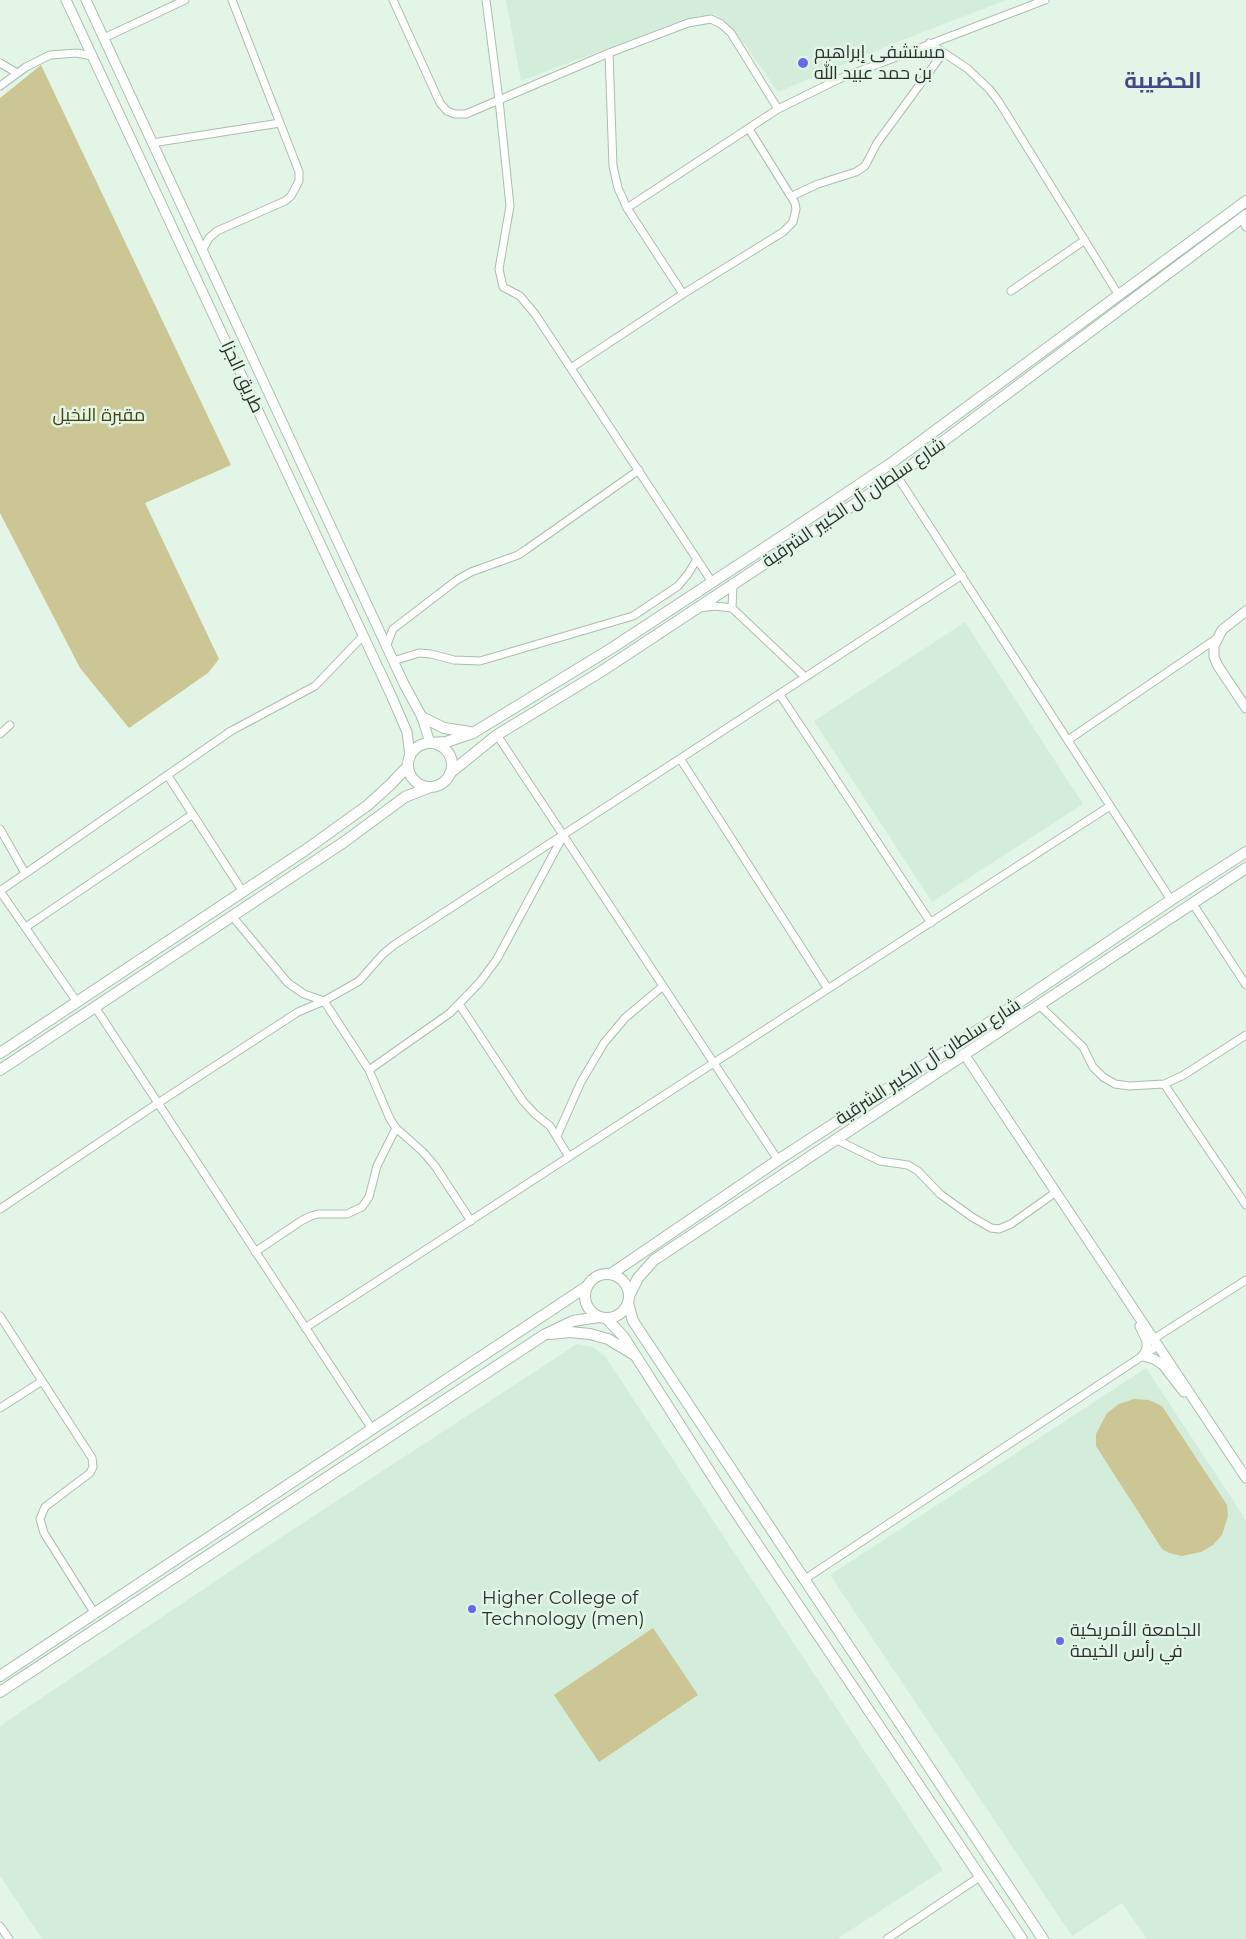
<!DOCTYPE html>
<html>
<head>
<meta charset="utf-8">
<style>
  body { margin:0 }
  canvas { display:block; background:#e3f5e7 }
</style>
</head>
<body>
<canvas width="1246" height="1939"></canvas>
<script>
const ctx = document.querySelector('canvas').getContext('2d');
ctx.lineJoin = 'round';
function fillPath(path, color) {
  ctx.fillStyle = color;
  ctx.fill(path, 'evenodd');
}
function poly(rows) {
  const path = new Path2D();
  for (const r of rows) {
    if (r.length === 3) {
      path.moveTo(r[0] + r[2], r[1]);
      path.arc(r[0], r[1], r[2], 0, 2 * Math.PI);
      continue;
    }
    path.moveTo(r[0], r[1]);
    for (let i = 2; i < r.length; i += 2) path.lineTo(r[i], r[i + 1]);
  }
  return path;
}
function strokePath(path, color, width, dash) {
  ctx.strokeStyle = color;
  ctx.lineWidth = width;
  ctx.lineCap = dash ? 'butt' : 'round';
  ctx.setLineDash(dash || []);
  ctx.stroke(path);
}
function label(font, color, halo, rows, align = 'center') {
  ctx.font = font + ' Montserrat,Cairo,sans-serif';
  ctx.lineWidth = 5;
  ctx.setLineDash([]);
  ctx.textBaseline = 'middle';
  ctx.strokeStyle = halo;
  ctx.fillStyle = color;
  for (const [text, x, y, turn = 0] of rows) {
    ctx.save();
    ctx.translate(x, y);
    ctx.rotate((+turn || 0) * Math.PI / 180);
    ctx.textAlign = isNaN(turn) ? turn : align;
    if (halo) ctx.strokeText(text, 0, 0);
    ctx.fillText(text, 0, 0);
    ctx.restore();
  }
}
fillPath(poly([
  [506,0,1006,0,890,45,778,92,744,43,715,14,684,19,521,81],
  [965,622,1083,804,932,902,814,721],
  [577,1344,593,1347,605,1356,943,1870,837,1939,42,1939,0,1876,0,1726,260,1551],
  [1146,1368,1246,1520,1246,1939,1147,1939,1122,1903,1072,1936,830,1575]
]), '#d4edda');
fillPath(poly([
  [41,65,231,465,145,503,219,659,208,673,129,728,80,668,0,513,0,98],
  [1134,1399,1149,1400,1162,1406,1227,1505,1228,1516,1222,1535,1213,1545,1201,1552,1182,1556,1169,1553,1162,1549,1096,1446,1096,1434,1107,1413,1119,1404],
  [653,1628,698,1695,599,1762,554,1695]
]), '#cbc694');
const minor = poly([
  [393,0,440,103,447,111,455,114,466,114,609,53,688,23,711,19,721,24,731,33,778,109],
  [486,0,499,100,510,206,499,269,503,287,520,296,535,314,712,582],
  [104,38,185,0],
  [929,43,968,69,990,90,999,102,1118,294],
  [609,53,613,166,618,188,627,208,683,294],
  [0,63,17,73],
  [0,86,26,67,50,55,77,53,92,56],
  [152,143,280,123],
  [792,196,818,184,856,172,865,166,877,143,943,53],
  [627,208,778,109,839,79,1045,0],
  [1242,219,1246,227],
  [202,251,209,238,217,231,285,201,291,196,299,181,299,172,296,164,232,0],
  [1011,291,1085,240],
  [571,368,683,294,783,232,793,222,796,209,795,203,749,129],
  [897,476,1171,900],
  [699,608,715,606,732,608,805,677],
  [732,608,733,585],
  [386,647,393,629,457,580,471,572,518,555,527,549,639,470],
  [393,661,419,653,431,654,454,660,480,661,633,616,678,586,688,574,697,559],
  [780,695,931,923],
  [0,734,10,725],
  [497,735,778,1160],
  [1068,740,1216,639],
  [681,760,828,989],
  [168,776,243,892],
  [0,829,25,873],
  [0,891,231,731,315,686,363,636],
  [0,891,77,1002],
  [1193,904,1246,985],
  [232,916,288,983,304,994,324,1001,369,1070,390,1119,396,1128,423,1152,435,1166,471,1221],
  [26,927,193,814],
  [459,1004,523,1101,535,1114,550,1126,569,1157],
  [1039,1005,1083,1047,1093,1067,1103,1077,1115,1084,1129,1086,1164,1084,1182,1076,1246,1035],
  [95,1007,372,1429],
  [369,1070,450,1013,480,982,497,959,562,838],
  [1164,1084,1246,1205],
  [557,1136,581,1082,604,1043,625,1018,663,986],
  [835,1139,880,1161,908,1165,918,1171,940,1194,972,1217,991,1228,999,1229,1011,1224,1056,1192],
  [0,1209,158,1103,298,1012,324,1001,359,981,383,954,394,945,962,575],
  [255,1252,301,1221,311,1216,318,1214,347,1214,362,1207,369,1197,377,1166,396,1128],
  [0,1316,92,1458,93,1467,90,1473,45,1507,40,1519,44,1533,95,1614],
  [305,1328,1110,806],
  [1155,1338,1246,1280],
  [0,1408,42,1381],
  [805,1579,1159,1345],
  [0,1926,9,1939],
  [887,1939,981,1876]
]);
const tertiary = poly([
  [66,0,391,695,407,732,410,756],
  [86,0,404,684,422,717,430,743],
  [1246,611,1222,630,1214,646,1214,657,1218,666,1246,708],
  [964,1054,1246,1478],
  [1140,1326,1147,1341,1147,1349,1143,1356,1154,1359,1163,1365,1184,1392]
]);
const secondary = poly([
  [422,717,444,728,470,732],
  [430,743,446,742,473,733,612,648,784,535,890,464,1246,201],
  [430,765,22],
  [450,773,497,735,602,671,897,476,1246,215],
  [0,1053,304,851,368,805,390,785,408,766],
  [0,1070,344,842,405,797,430,787],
  [607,1296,22],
  [611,1274,778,1160,975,1032,1171,900,1246,852],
  [629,1296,638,1278,654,1260,1246,868],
  [628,1303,633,1321,1043,1939],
  [606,1318,623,1336,729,1502,1022,1939],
  [550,1334,570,1332,590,1334,608,1339,633,1354],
  [0,1676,586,1287],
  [0,1692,544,1335,573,1321,599,1317]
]);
strokePath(minor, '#abbdb0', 9);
strokePath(tertiary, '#abbdb0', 11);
strokePath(secondary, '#abbdb0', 12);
strokePath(minor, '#fff', 7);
strokePath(tertiary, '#fff', 9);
strokePath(secondary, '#fff', 10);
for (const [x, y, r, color] of [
  [803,63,6,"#6969e3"],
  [472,1609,5,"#6969e3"],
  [1060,1641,5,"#6969e3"]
]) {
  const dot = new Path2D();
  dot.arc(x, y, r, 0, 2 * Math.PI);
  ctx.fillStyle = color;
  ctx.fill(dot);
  strokePath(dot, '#e3f5e7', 2);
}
label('18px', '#2a312c', '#e3f5e7', [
  ["مستشفى إبراهيم",814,53],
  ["بن حمد عبيد الله",814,74],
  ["Higher College of",482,1599],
  ["Technology (men)",482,1620],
  ["الجامعة الأمريكية",1070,1631],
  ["في رأس الخيمة",1070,1652]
], 'left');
label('18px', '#2a312c', '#e3f5e7', [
  ["طريق الجزا",242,377,65],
  ["شارع سلطان آل الكبير الشرقية",854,503,-34],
  ["شارع سلطان آل الكبير الشرقية",928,1062,-33]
]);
label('18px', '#474007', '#e3f5e7', [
  ["مقبرة النخيل",99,416]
]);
label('bold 22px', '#444784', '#e3f5e7', [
  ["الحضيبة",1163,82]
]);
</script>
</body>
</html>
